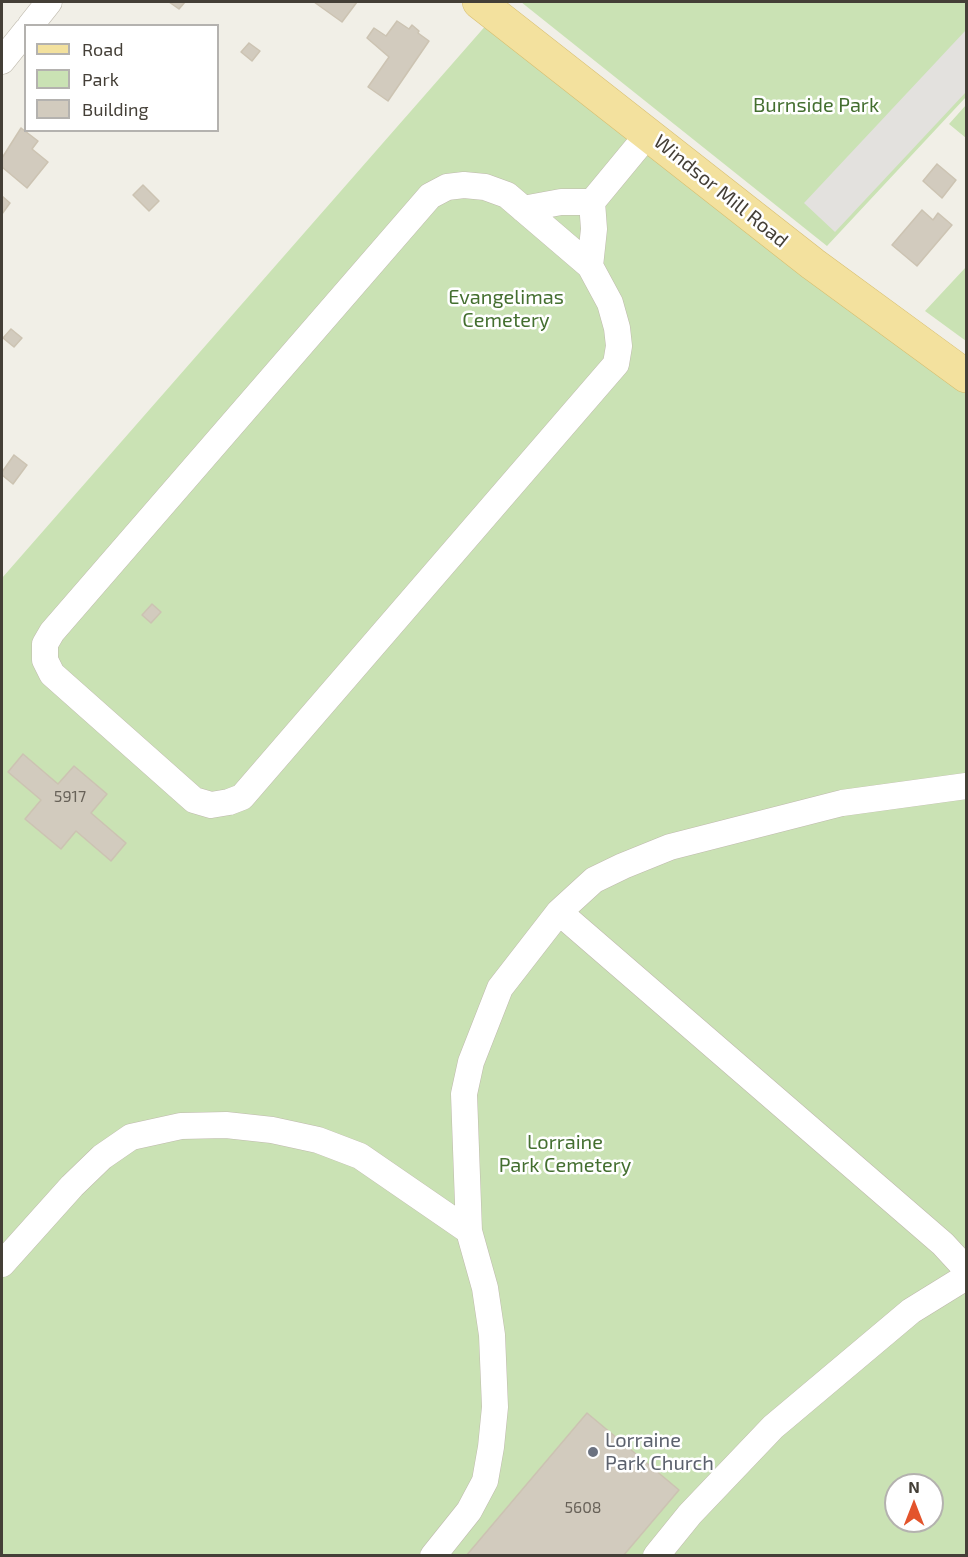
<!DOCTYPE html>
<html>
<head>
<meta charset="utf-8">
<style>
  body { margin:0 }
  #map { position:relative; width:968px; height:1557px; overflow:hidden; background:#f1efe7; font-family:"Exo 2",sans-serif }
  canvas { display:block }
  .frame { position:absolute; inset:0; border:3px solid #443f37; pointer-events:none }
  .legend { position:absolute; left:24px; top:24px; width:195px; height:108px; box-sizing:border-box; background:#fff; border:2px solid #b4b2af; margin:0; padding:8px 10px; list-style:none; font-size:18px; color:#443f37 }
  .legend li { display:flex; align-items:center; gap:12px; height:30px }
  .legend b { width:30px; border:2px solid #b4b2af }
  .north { position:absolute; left:884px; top:1473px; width:60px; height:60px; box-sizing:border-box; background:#fff; border:2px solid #b4b2af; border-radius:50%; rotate:0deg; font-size:16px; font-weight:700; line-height:24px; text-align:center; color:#443f37 }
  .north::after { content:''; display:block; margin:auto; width:21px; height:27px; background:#e3542c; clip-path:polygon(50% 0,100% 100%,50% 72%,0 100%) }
</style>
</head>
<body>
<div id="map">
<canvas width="968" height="1557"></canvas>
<div class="frame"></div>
<ul class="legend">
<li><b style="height:8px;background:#f3e19e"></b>Road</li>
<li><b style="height:16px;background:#cae2b4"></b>Park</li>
<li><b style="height:16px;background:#d2cbbe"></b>Building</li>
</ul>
<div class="north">N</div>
</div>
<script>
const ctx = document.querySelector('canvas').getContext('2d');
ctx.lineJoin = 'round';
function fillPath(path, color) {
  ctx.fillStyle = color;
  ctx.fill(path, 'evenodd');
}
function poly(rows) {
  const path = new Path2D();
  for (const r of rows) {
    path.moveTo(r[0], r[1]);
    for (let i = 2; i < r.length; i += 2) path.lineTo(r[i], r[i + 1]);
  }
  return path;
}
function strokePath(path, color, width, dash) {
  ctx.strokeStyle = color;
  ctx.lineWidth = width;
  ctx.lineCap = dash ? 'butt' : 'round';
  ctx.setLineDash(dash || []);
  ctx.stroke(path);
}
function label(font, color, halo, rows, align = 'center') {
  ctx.font = font + ' "Exo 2",sans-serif';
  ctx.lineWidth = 5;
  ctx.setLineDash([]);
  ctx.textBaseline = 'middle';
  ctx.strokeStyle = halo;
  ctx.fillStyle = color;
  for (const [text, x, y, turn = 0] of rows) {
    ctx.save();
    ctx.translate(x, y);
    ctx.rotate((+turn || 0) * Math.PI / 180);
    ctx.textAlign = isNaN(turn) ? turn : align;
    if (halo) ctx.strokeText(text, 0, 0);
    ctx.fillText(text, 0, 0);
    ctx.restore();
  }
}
fillPath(poly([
  [521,2,966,2,966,97,827,246],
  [488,23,966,392,966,1555,2,1556,2,578],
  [896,1485,932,1485,932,1521,896,1521],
  [966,105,966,138,949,124],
  [966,267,966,341,925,311]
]), '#cae2b4');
fillPath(poly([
  [966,30,966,92,835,232,804,203]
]), '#e3e1de');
const building = poly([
  [169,2,185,2,179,9,169,2],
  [314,2,357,2,342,22,314,2],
  [397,21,409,29,412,25,419,31,418,33,429,41,388,101,368,87,389,57,367,38,374,28,386,36,397,21],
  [249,43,260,51,252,61,241,52,249,43],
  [21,128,38,141,32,149,48,162,27,188,2,167,2,158,21,128],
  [937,164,956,180,942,198,923,181,937,164],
  [143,185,159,201,149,211,133,195,143,185],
  [2,196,10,203,2,214,2,196],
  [922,210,933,220,938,213,952,225,917,266,892,245,922,210],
  [11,329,22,338,14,347,3,338,11,329],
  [14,455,27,465,13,484,2,475,2,472,14,455],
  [152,604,161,612,151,623,142,615,152,604],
  [23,754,58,784,74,766,107,794,91,813,126,843,111,861,76,831,61,849,25,819,41,800,8,772,23,754],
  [587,1413,679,1490,623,1556,466,1556,587,1413]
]);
fillPath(building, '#d2cbbe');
strokePath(building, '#ccc3b2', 1.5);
const minor = poly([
  [30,26,49,2],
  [2,61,26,31],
  [464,185,485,187,507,195,590,266,610,303,617,328,619,346,616,364,242,797,229,802,211,805,194,800,52,674,45,660,45,644,52,632,430,196,447,187,464,185],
  [592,202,649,133],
  [523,209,561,202,592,202,594,229,590,266],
  [559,912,943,1244,966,1269],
  [2,1264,72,1186,102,1157,131,1137,181,1126,226,1125,272,1130,318,1140,360,1156,469,1231],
  [433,1556,469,1511,485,1481,491,1447,495,1407,492,1335,485,1288,469,1231,464,1094,471,1062,500,988,559,912,594,880,623,866,670,847,842,803,966,786],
  [656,1556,690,1514,773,1427,911,1311,966,1277]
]);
const major = poly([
  [479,2,813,264,966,376]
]);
strokePath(minor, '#bfbaad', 27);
strokePath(major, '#d7be70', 34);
strokePath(minor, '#fff', 26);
strokePath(major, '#f3e19e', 33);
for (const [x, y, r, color] of [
  [593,1452,6,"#6b7280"]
]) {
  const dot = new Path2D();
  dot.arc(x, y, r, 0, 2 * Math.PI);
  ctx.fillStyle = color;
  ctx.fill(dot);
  strokePath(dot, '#fff', 2);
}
label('16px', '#686259', null, [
  ["5917",70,797],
  ["5608",583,1508]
]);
label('20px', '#446f30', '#fff', [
  ["Burnside Park",816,105],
  ["Evangelimas",506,297],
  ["Cemetery",506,320],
  ["Lorraine",565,1142],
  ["Park Cemetery",565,1165]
]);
label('20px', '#443f37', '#fff', [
  ["Windsor Mill Road",721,191,39]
]);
label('20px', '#5b616d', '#fff', [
  ["Lorraine",605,1440],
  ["Park Church",605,1463]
], 'left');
</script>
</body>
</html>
